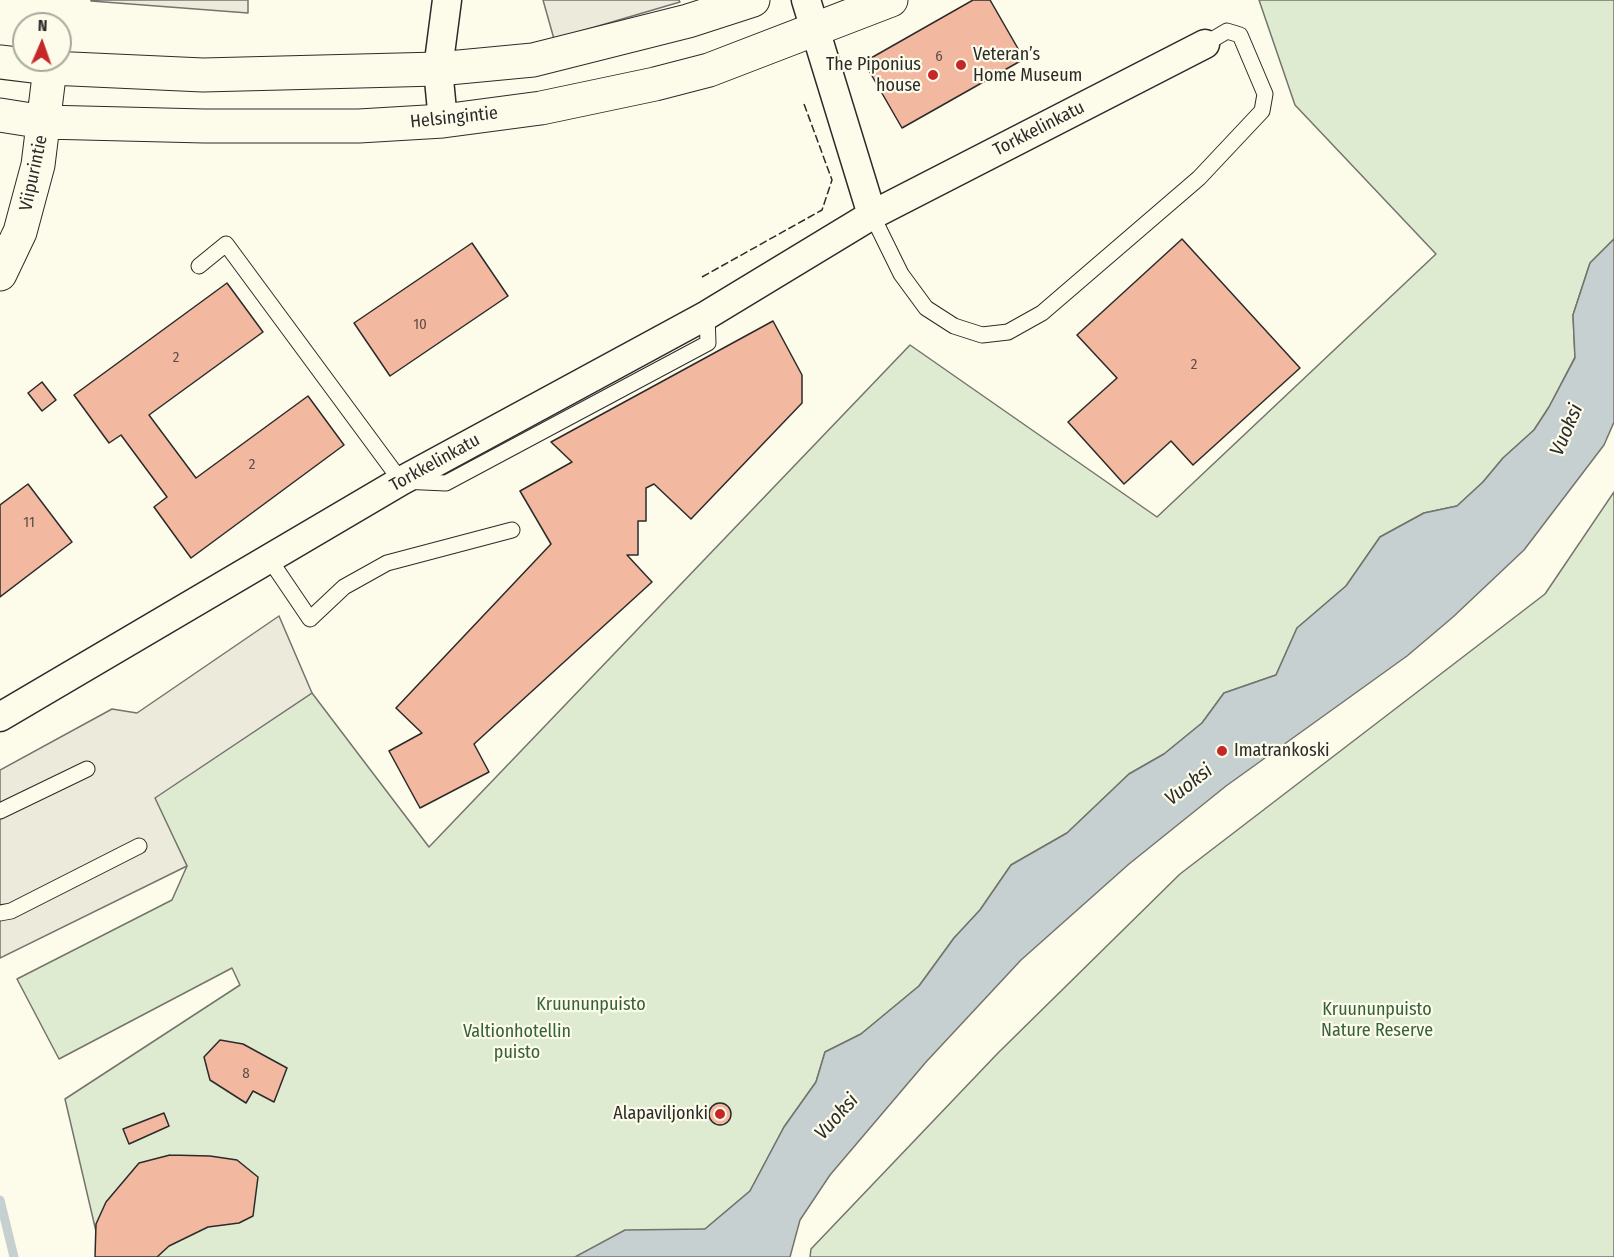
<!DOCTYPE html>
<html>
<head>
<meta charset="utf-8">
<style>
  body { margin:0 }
  #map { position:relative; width:1614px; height:1257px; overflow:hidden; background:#fdfbea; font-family:"Fira Sans Condensed",sans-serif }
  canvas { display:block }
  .north { position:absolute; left:12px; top:12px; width:60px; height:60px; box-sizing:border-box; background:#fdfbea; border:2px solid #a9a89e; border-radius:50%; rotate:2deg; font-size:16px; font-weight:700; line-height:24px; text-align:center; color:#2b2b2b }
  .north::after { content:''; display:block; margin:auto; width:21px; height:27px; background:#c62828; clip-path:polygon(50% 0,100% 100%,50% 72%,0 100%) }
</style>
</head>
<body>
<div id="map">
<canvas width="1614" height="1257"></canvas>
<div class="north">N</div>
</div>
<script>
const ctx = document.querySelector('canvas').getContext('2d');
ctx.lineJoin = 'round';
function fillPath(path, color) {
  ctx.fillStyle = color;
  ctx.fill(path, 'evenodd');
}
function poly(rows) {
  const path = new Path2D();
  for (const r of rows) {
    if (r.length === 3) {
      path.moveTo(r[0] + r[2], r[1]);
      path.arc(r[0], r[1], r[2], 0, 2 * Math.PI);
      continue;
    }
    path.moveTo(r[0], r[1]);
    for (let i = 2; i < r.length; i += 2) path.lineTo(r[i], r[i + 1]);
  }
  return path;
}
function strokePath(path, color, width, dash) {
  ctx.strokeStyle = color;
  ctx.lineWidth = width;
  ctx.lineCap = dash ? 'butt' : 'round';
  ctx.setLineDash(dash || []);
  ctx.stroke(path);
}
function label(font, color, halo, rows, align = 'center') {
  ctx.font = font + ' "Fira Sans Condensed",sans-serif';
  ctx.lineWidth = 4.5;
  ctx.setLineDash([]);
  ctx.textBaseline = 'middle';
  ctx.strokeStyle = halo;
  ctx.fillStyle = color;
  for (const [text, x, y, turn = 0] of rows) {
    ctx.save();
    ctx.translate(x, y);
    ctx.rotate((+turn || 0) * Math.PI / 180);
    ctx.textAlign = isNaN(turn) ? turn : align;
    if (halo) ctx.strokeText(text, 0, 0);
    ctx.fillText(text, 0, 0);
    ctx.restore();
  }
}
const green = poly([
  [1259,0,1614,0,1614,239,1590,263,1573,315,1575,357,1549,407,1534,430,1503,458,1483,482,1457,506,1424,513,1380,537,1346,586,1297,628,1276,675,1224,693,1202,723,1164,754,1129,774,1067,833,1011,865,980,910,954,938,919,986,861,1034,825,1052,816,1082,784,1127,750,1191,705,1229,675,1231,587,1257,102,1257,65,1099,240,985,232,968,59,1059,17,979,172,900,187,866,154,798,312,693,429,847,910,345,1157,517,1436,254,1295,105,1259,0],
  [1614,492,1614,1257,810,1257,811,1249,998,1053,1180,874,1545,594,1614,492]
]);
fillPath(green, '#deebd1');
strokePath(green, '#74746e', 1.5);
const parking = poly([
  [91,0,248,0,248,13,91,1,91,0],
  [543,0,679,0,680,2,554,39,543,0],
  [279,616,312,693,155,798,187,866,0,958,0,770,112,709,137,713,279,616]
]);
fillPath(parking, '#eceadb');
strokePath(parking, '#74746e', 1.5);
const water = poly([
  [1614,239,1614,422,1604,445,1524,550,1453,617,1407,656,1226,786,1129,864,1021,960,926,1062,830,1175,800,1220,790,1257,575,1257,625,1230,705,1229,750,1191,784,1127,816,1082,825,1052,861,1034,919,986,954,938,980,910,1011,865,1067,833,1129,774,1164,754,1202,723,1224,693,1276,675,1297,628,1346,586,1380,537,1424,513,1457,506,1483,482,1503,458,1534,430,1549,407,1575,358,1573,315,1590,263,1614,239]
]);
fillPath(water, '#c7d0d0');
strokePath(water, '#74746e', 1.5);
strokePath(poly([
  [0,1200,14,1257]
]), '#c7d0d0', 9);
const building = poly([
  [973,0,990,0,1024,59,902,128,864,62,973,0],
  [1182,239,1300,368,1193,465,1171,441,1124,484,1068,422,1117,378,1077,335,1182,239],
  [472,243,508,296,390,376,354,323,472,243],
  [227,283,263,332,149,415,196,478,308,396,344,445,191,558,154,507,167,497,121,435,109,443,74,395,227,283],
  [773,321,802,375,802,403,691,519,654,484,646,488,646,521,638,521,638,555,627,555,652,582,474,744,489,772,420,808,389,751,422,733,396,708,551,544,520,491,572,462,551,442,773,321],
  [42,382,56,400,42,411,28,393,42,382],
  [28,484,72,542,0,597,0,505,28,484],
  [220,1040,243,1044,287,1068,274,1102,253,1091,246,1103,210,1080,204,1057,220,1040],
  [720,1114,11],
  [164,1113,169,1126,129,1144,123,1129,164,1113],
  [170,1155,210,1156,237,1160,258,1177,253,1216,239,1223,208,1227,169,1246,157,1257,95,1257,96,1224,106,1202,139,1163,170,1155]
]);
fillPath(building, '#f2b8a0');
strokePath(building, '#2b2b2b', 1.5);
const service = poly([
  [872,215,901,274,926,308,954,326,982,335,1008,332,1042,313,1199,178,1262,111,1265,94,1240,35,1227,31,1205,44],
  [199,266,226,244,401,481,446,483,708,343,707,315],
  [270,560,310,619,344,587,387,563,512,530],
  [0,811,87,769],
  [0,913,11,911,139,846]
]);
const minor = poly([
  [806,0,872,215],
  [443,121,438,69,447,0],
  [0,717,401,481,707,315,872,215,1205,44]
]);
const secondary = poly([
  [0,62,50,68,203,75,438,69,533,60,688,21,753,0],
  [0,115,44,122,204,126,359,126,443,121,541,108,655,84,709,70,891,0],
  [0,274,20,232,38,165,50,68]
]);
strokePath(service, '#2b2b2b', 17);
strokePath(minor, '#2b2b2b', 31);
strokePath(secondary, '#2b2b2b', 35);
strokePath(service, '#fdfbea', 15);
strokePath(minor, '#fdfbea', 28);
strokePath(secondary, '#fdfbea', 33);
strokePath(poly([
  [702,277,822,210,832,180,804,104]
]), '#2b2b2b', 1.5, [8, 3]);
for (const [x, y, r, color] of [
  [961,65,6,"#c62828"],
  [933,75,6,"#c62828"],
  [1222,751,6,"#c62828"],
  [720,1114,6,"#c62828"]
]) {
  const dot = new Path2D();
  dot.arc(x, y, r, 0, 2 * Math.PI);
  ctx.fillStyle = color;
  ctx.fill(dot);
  strokePath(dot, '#fdfbea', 2);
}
label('15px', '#5d4e48', null, [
  ["6",939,57],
  ["10",420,325],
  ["2",176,358],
  ["2",1194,365],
  ["2",252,465],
  ["11",29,523],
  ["8",246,1074]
]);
label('18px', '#2b2b2b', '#fdfbea', [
  ["Veteran’s",973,55],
  ["Home Museum",973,76],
  ["The Piponius",921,65,"right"],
  ["house",921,86,"right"],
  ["Imatrankoski",1234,751],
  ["Alapaviljonki",708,1114,"right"]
], 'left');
label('18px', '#2b2b2b', '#fdfbea', [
  ["Helsingintie",454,118,-6],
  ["Torkkelinkatu",1039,129,-27],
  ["Viipurintie",34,173,-78],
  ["Torkkelinkatu",435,463,-29]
]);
label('18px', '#34623c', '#fdfbea', [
  ["Kruununpuisto",591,1005],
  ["Kruununpuisto",1377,1010],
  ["Nature Reserve",1377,1031],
  ["Valtionhotellin",517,1032],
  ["puisto",517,1053]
]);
label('italic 20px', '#2b2b2b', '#fdfbea', [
  ["Vuoksi",1567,430,-67],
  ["Vuoksi",1189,785,-38],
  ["Vuoksi",837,1117,-48]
]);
</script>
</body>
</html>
